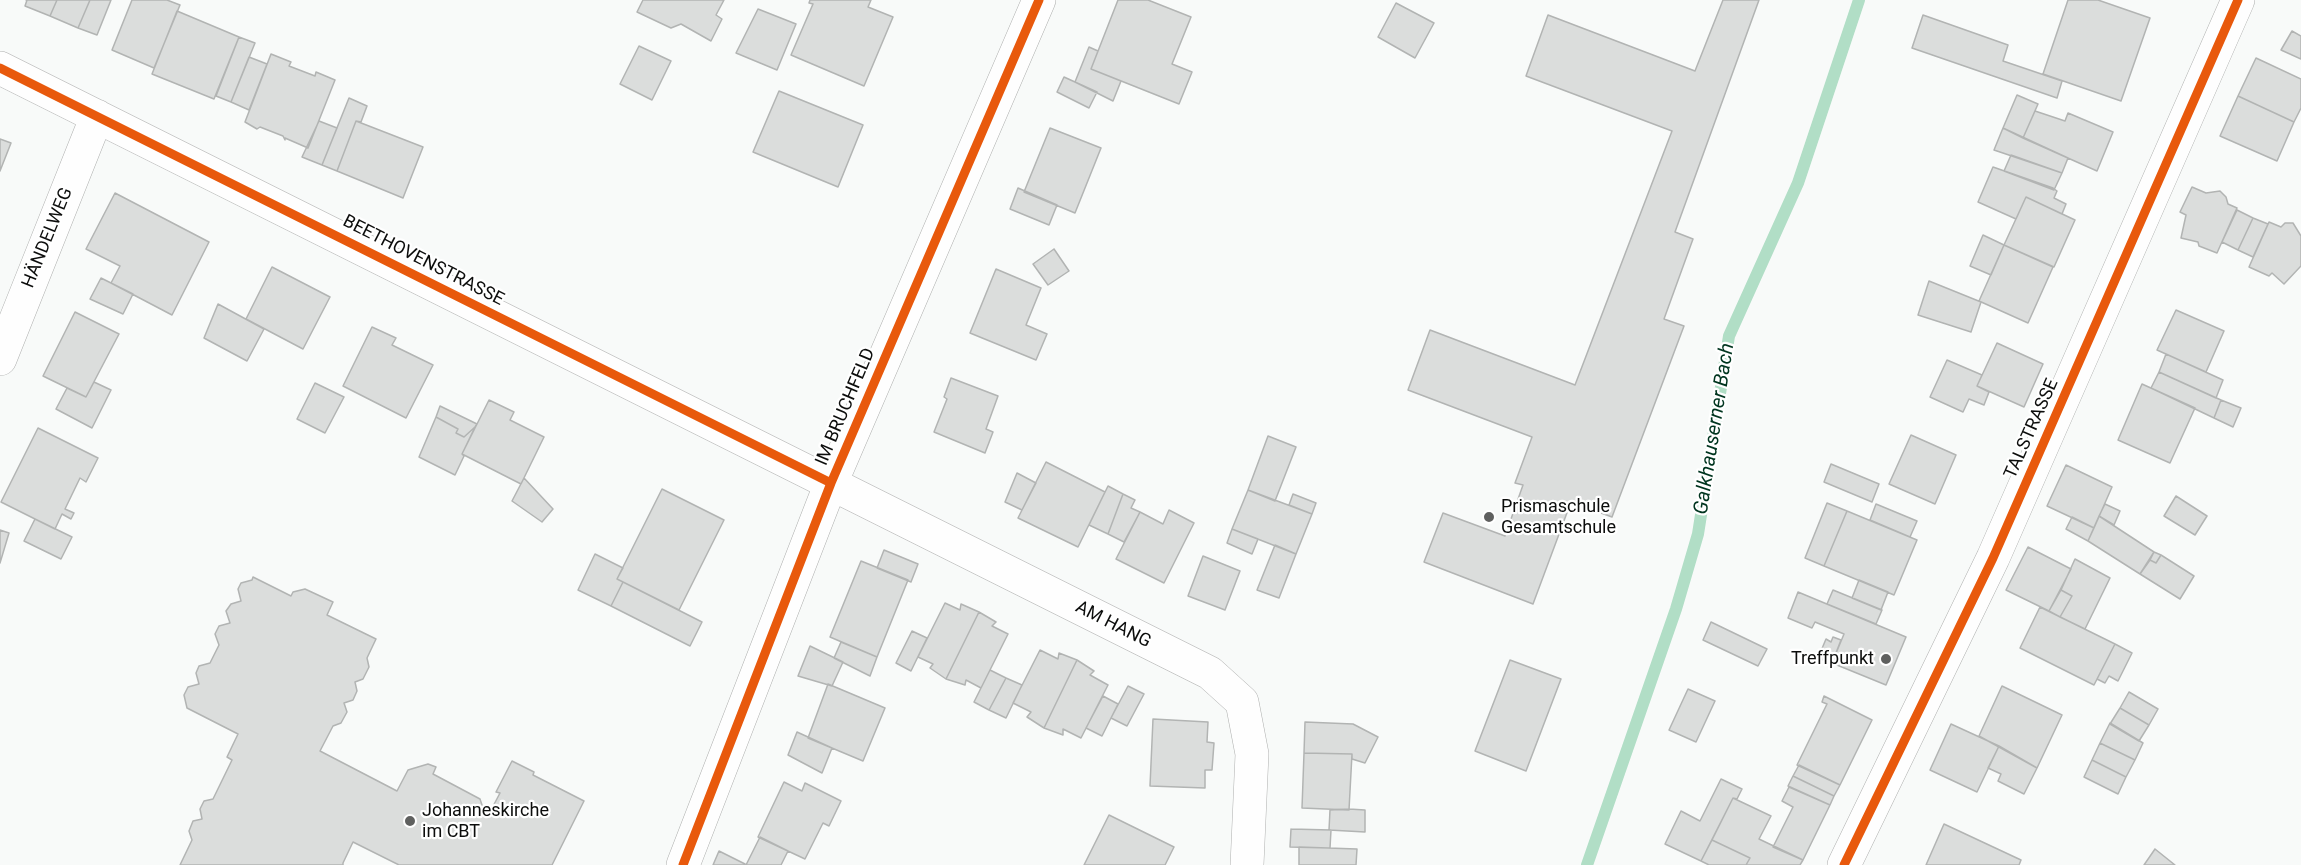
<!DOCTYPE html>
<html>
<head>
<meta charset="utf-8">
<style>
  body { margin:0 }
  canvas { display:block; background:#f8faf9 }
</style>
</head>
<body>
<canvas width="2301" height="865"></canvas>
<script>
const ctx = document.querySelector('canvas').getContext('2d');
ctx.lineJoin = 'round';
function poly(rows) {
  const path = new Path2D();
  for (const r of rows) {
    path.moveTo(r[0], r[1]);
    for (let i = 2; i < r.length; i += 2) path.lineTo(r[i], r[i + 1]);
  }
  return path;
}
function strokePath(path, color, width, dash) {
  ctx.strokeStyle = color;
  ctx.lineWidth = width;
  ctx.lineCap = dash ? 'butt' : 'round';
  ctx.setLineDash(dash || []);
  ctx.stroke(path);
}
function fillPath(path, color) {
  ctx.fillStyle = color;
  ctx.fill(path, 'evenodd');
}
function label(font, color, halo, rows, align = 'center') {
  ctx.font = font + ' Roboto,sans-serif';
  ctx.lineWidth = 4.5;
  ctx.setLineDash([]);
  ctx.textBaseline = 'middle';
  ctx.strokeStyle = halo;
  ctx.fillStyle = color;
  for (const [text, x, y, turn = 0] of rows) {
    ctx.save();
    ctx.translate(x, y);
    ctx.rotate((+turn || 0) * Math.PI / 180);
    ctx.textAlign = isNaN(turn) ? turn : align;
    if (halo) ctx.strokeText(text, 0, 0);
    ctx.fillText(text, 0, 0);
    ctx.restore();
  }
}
strokePath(poly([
  [1587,865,1676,609,1698,534,1729,336,1798,183,1859,0]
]), '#b1dec6', 12);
const building = poly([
  [27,0,26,0,57,0,50,16,25,6,27,0],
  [57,0,90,0,78,28,50,16,57,0],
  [90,0,111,0,97,35,78,28,90,0],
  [132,0,167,0,180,5,154,68,112,50,132,0],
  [643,0,724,0,716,15,722,19,711,41,681,24,671,28,637,12,643,0],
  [810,0,871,0,868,7,893,17,864,86,791,55,813,4,809,3,810,0],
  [1118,0,1148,0,1191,17,1172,64,1192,72,1179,104,1091,69,1118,0],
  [1723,0,1759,0,1675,232,1693,239,1664,319,1684,326,1612,517,1571,502,1533,604,1424,562,1443,513,1505,536,1523,485,1515,483,1532,437,1408,390,1430,330,1575,385,1672,131,1526,76,1548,15,1695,71,1723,0],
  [2068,0,2098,0,2150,18,2121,101,2043,74,2068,0],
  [1396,3,1434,23,1415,58,1378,37,1396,3],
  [758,9,796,24,777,70,736,53,758,9],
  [177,11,239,37,214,99,152,74,177,11],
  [1923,15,2008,45,2003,61,2062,81,2057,98,1912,48,1923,15],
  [2292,31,2301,36,2301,59,2281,50,2292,31],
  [239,37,255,43,231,102,216,96,239,37],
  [639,46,671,61,652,100,620,84,639,46],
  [1089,47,1098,51,1091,69,1121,81,1113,101,1075,82,1089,47],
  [271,54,291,62,289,66,315,76,316,72,335,80,308,148,285,138,285,140,283,136,260,127,257,129,245,122,271,54],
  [249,57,267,64,249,110,231,102,249,57],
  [2256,58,2301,79,2301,108,2294,122,2238,96,2256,58],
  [1064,77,1097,92,1089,108,1057,92,1064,77],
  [779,91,863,125,838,187,753,152,779,91],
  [2017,95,2038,104,2023,138,2003,128,2017,95],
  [2238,96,2294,122,2277,161,2220,136,2238,96],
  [349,98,367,106,361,122,356,121,337,171,322,165,349,98],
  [2035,111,2065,121,2068,113,2113,132,2097,171,2023,138,2035,111],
  [319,121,337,128,322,165,302,157,319,121],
  [356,121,423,147,403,198,337,171,356,121],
  [1050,128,1101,148,1075,213,1024,192,1050,128],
  [2003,128,2068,158,2062,173,1994,150,2003,128],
  [0,139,11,143,0,171,0,139],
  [2011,155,2062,173,2054,190,2004,171,2011,155],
  [1993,167,2053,188,2057,191,2054,198,2066,204,2062,214,2026,197,2016,219,1978,202,1993,167],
  [2192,187,2206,193,2220,191,2226,197,2228,204,2237,208,2217,253,2199,246,2198,242,2181,238,2186,215,2180,212,2192,187],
  [1018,188,1057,205,1049,225,1010,209,1018,188],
  [115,193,209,242,172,315,111,283,120,266,86,249,115,193],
  [2026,197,2075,220,2054,267,2004,245,2026,197],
  [2237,210,2253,218,2238,250,2222,242,2237,210],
  [2253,218,2268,224,2253,257,2238,250,2253,218],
  [2269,222,2281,227,2285,223,2293,223,2301,236,2301,266,2284,284,2272,273,2269,276,2249,267,2269,222],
  [1983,235,2004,245,1991,275,1970,266,1983,235],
  [2004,245,2053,267,2028,323,1979,301,2004,245],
  [1054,249,1069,271,1048,285,1033,264,1054,249],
  [272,267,330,297,303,349,246,319,272,267],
  [996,269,1041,288,1026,325,1047,334,1036,360,970,333,996,269],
  [101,278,133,294,123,314,90,299,101,278],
  [1929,281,1981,302,1971,332,1918,315,1929,281],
  [218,304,264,329,247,361,204,338,218,304],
  [2176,310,2224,331,2206,372,2157,350,2176,310],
  [75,312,119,334,86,397,43,376,75,312],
  [372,327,396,338,392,345,433,365,406,418,343,386,372,327],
  [1997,343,2043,364,2024,407,1977,386,1997,343],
  [2166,354,2223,380,2216,398,2159,372,2166,354],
  [1947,360,1982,375,1977,386,1989,392,1984,405,1969,399,1963,412,1930,397,1947,360],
  [2159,372,2221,400,2214,418,2151,388,2159,372],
  [951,378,998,396,986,429,993,432,985,453,934,432,947,399,944,397,951,378],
  [94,382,111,390,92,428,56,409,67,388,86,397,94,382],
  [315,383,344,397,325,433,297,419,315,383],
  [2142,384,2195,408,2170,463,2118,440,2142,384],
  [489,400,514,412,510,420,544,437,521,484,462,454,489,400],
  [2221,400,2241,408,2233,427,2214,418,2221,400],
  [440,406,477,424,475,427,464,437,456,433,458,429,436,417,440,406],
  [436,417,458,429,456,433,464,437,475,427,462,454,464,456,455,475,419,457,436,417],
  [38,428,98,458,86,482,80,478,65,509,74,513,71,519,62,514,55,529,1,502,38,428],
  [1911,435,1956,455,1935,504,1889,484,1911,435],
  [1268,436,1296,447,1275,501,1248,490,1268,436],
  [1046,462,1105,492,1078,547,1018,518,1046,462],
  [1831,464,1879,484,1872,502,1824,482,1831,464],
  [2066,465,2112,487,2094,528,2047,506,2066,465],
  [1017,473,1036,483,1022,510,1005,502,1017,473],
  [524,478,553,509,542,522,512,501,524,478],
  [1108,486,1123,494,1108,534,1089,525,1108,486],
  [662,489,724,520,679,610,617,579,662,489],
  [1248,490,1312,514,1296,554,1232,529,1248,490],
  [1123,494,1135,500,1131,508,1140,512,1124,542,1108,534,1123,494],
  [1293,494,1316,503,1312,514,1289,505,1293,494],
  [2176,496,2207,516,2195,535,2164,516,2176,496],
  [1827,503,1847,511,1824,566,1805,558,1827,503],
  [1876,504,1917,521,1910,537,1870,520,1876,504],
  [2105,504,2120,511,2114,525,2099,516,2105,504],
  [1169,510,1194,523,1164,583,1116,559,1140,512,1163,524,1169,510],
  [1847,511,1917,540,1894,595,1824,566,1847,511],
  [2099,516,2154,552,2140,574,2088,541,2099,516],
  [2072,517,2094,528,2088,541,2066,529,2072,517],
  [35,519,72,537,61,559,24,541,35,519],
  [1232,529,1258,539,1252,554,1227,543,1232,529],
  [0,530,9,533,0,563,0,530],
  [1275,545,1296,554,1279,598,1257,590,1275,545],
  [2028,547,2071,569,2049,611,2006,590,2028,547],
  [884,550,918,564,911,582,877,568,884,550],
  [2154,552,2161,555,2156,563,2150,560,2154,552],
  [595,554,623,568,617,579,623,582,611,606,578,590,595,554],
  [2161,555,2194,576,2180,599,2140,574,2150,560,2156,563,2161,555],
  [1203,556,1240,571,1225,610,1188,596,1203,556],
  [2075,559,2110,578,2085,629,2060,617,2072,596,2061,590,2075,559],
  [861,561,908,580,877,657,830,637,861,561],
  [253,577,291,596,293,592,305,589,333,602,327,615,376,639,367,658,369,667,363,679,355,682,357,691,353,700,344,703,347,712,341,723,333,726,320,751,397,791,408,770,428,764,436,767,433,774,480,799,483,808,490,812,500,793,496,792,512,761,534,772,533,775,584,801,552,865,399,865,353,842,343,863,343,865,180,865,192,840,189,831,193,821,202,819,200,809,204,801,213,799,232,760,227,757,238,734,187,708,184,695,188,687,199,684,196,673,199,666,210,663,219,645,215,634,219,626,230,623,226,611,231,604,241,601,238,589,241,583,252,580,253,577],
  [1859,580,1888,592,1881,610,1852,598,1859,580],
  [623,582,702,622,690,646,611,606,623,582],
  [1833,590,1882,610,1876,624,1827,604,1833,590],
  [2061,590,2072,596,2060,617,2049,611,2061,590],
  [1798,592,1906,637,1886,685,1832,663,1844,634,1815,622,1812,628,1788,618,1798,592],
  [945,603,960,610,961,604,979,612,946,679,930,668,933,664,918,657,945,603],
  [2040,607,2115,644,2094,685,2020,648,2040,607],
  [979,612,996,622,992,626,1008,634,981,688,966,680,965,685,946,679,979,612],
  [1711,622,1767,649,1758,666,1703,640,1711,622],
  [912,631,927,638,911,671,896,663,912,631],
  [1833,637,1841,640,1832,663,1818,658,1826,639,1831,642,1833,637],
  [841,642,877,657,870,676,834,658,841,642],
  [2115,644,2132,653,2118,681,2109,676,2105,683,2097,679,2115,644],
  [810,646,843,662,832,686,798,676,810,646],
  [1040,650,1058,659,1059,653,1077,660,1044,728,1027,717,1031,712,1013,703,1040,650],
  [1077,660,1094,671,1090,675,1108,685,1081,738,1063,729,1063,735,1044,728,1077,660],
  [1510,660,1561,679,1526,771,1475,751,1510,660],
  [990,670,1006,678,989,710,974,702,990,670],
  [1006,678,1022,685,1006,718,989,710,1006,678],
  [828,684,885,708,863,761,808,738,828,684],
  [1128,686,1144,694,1127,726,1111,718,1128,686],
  [2002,686,2062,715,2037,768,1979,736,2002,686],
  [1688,689,1715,701,1696,742,1669,730,1688,689],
  [2129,692,2158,709,2149,725,2120,708,2129,692],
  [1103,696,1118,704,1102,736,1086,728,1103,696],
  [1824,696,1872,720,1840,785,1797,765,1827,704,1822,702,1824,696],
  [2120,708,2149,725,2139,741,2110,724,2120,708],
  [1153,719,1208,722,1207,742,1214,743,1212,770,1205,770,1205,788,1150,786,1153,719],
  [1305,722,1353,724,1378,737,1365,763,1352,759,1352,754,1304,753,1305,722],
  [2110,723,2143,743,2135,760,2100,743,2110,723],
  [1951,724,1999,746,1977,792,1930,770,1951,724],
  [797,732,832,748,822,773,788,755,797,732],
  [2100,743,2135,760,2126,777,2092,760,2100,743],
  [1999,746,2037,768,2024,794,1998,781,2001,774,1988,768,1999,746],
  [1304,753,1352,754,1349,810,1302,808,1304,753],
  [2092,760,2126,777,2118,794,2084,777,2092,760],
  [1799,765,1840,785,1834,796,1793,776,1799,765],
  [1793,776,1834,796,1830,805,1788,786,1793,776],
  [1721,779,1742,789,1737,799,1733,798,1701,861,1665,844,1681,811,1700,821,1721,779],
  [784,782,802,791,805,783,841,801,829,826,823,823,805,859,758,837,784,782],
  [1789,787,1830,805,1803,860,1773,847,1793,807,1782,801,1789,787],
  [1733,798,1771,816,1759,839,1803,860,1800,865,1746,865,1750,858,1712,840,1733,798],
  [1349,809,1365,810,1365,832,1329,830,1330,810,1349,809],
  [1109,815,1174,847,1165,865,1084,865,1109,815],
  [1944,824,2021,860,2019,865,1926,865,1944,824],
  [1291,829,1331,830,1330,848,1290,847,1291,829],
  [760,837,788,851,781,865,746,865,760,837],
  [1712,840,1750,858,1746,865,1709,865,1701,861,1712,840],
  [1299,847,1357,849,1356,865,1299,865,1299,847],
  [2155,849,2175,865,2144,865,2155,849],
  [719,851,745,864,744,865,713,865,719,851]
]);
fillPath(building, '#dbdddc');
strokePath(building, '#b2b4b3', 1.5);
const minor = poly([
  [0,68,1210,673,1242,702,1252,754,1247,865],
  [0,359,97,116],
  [683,865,831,483,1039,0],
  [1844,865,1993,558,2238,0]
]);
strokePath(minor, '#afb0af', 34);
strokePath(minor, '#fefefe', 33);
strokePath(poly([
  [0,68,831,483],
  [683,865,831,483,1039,0],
  [1844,865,1993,558,2238,0]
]), '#e8590c', 9);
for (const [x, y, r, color] of [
  [1489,517,6,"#5f605f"],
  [1886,659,6,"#5f605f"],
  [410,821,6,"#5f605f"]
]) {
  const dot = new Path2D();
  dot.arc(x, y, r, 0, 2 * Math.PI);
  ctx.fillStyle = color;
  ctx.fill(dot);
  strokePath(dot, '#fff', 2);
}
label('18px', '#0c0d0c', '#fff', [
  ["HÄNDELWEG",48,238,-68],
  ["BEETHOVENSTRASSE",423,261,27],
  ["IM BRUCHFELD",846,407,-67],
  ["TALSTRASSE",2032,429,-66],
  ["AM HANG",1113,625,27]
]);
label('18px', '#0c0d0c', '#fff', [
  ["Prismaschule",1501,507],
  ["Gesamtschule",1501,528],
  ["Treffpunkt",1874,659,"right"],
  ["Johanneskirche",422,811],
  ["im CBT",422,832]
], 'left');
label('italic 20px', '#00351f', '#fff', [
  ["Galkhauserner Bach",1715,429,-81]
]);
</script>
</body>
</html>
